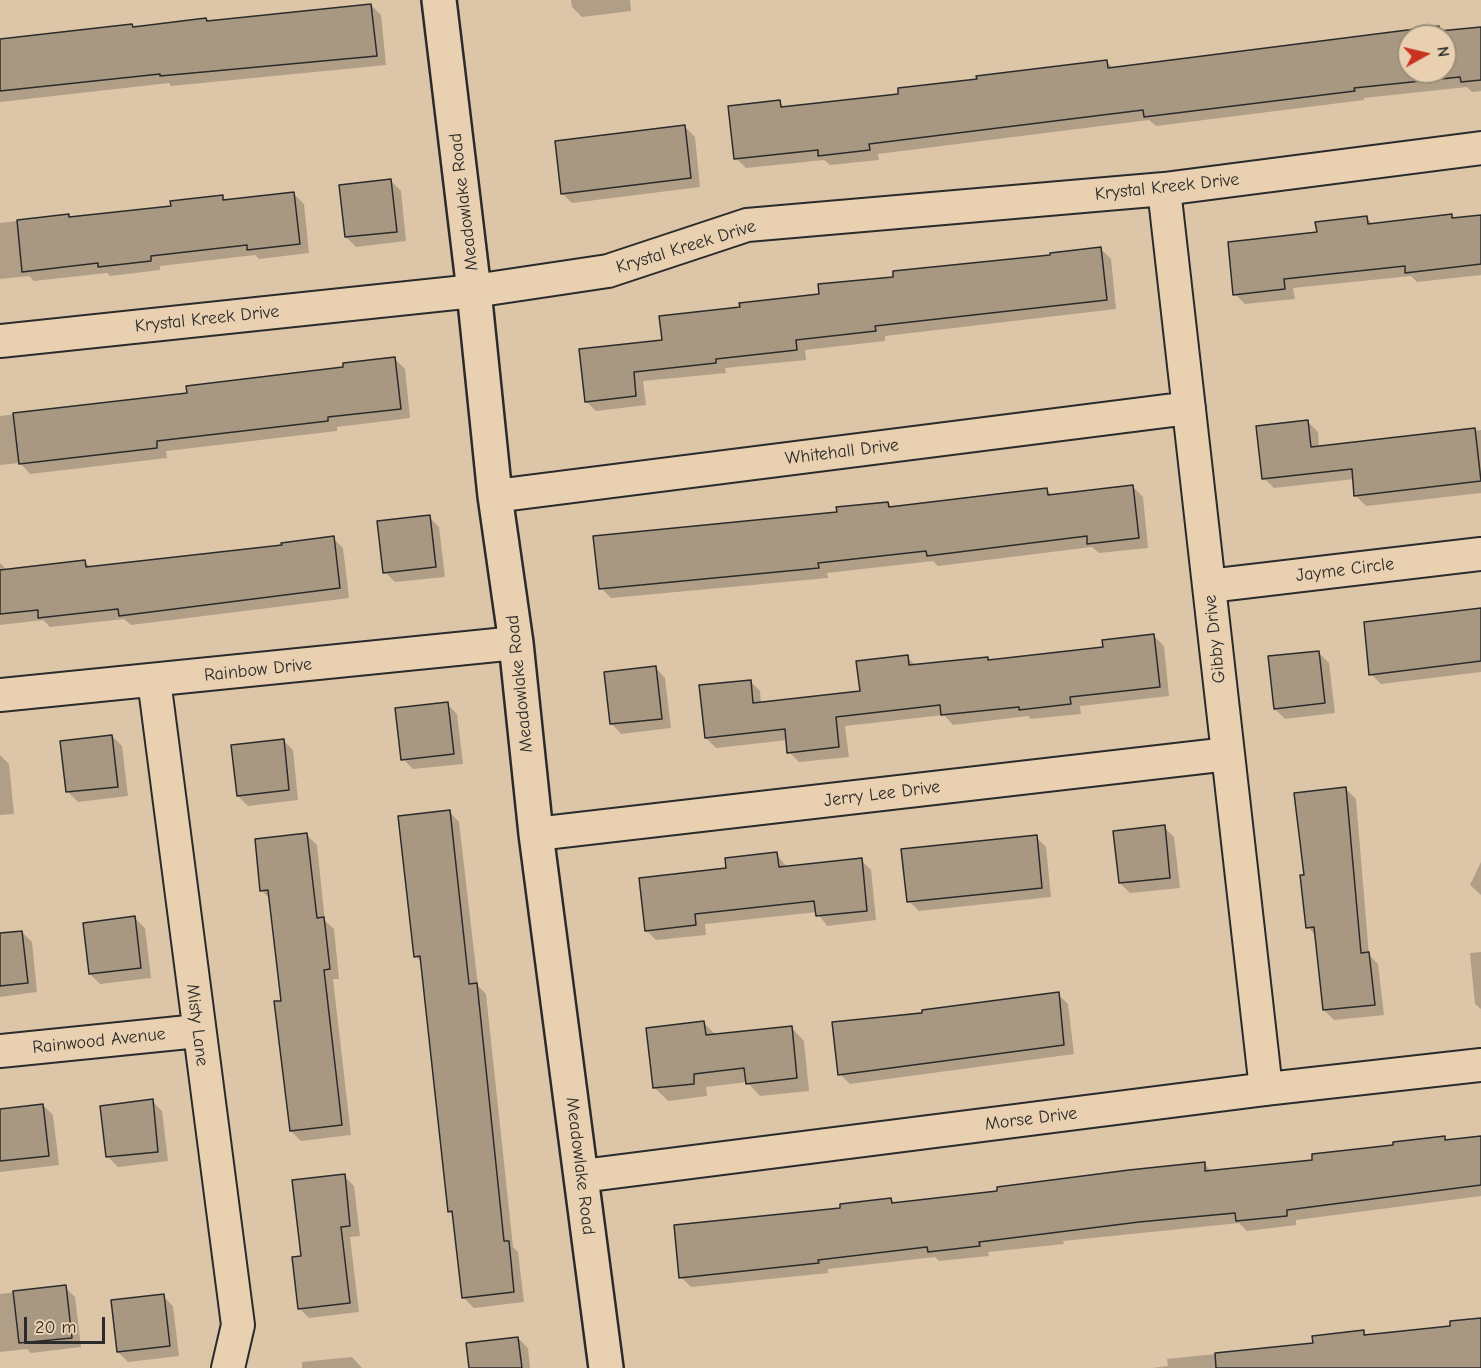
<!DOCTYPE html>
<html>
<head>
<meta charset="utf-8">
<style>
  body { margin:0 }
  #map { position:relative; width:1481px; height:1368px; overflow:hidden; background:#ddc6a8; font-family:"Comic Neue",sans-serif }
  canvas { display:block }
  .north { position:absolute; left:1397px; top:24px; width:60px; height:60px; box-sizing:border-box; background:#e8d0b0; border:2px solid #9c8e7b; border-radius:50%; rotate:82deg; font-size:16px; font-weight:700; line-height:24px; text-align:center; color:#2b2b2b }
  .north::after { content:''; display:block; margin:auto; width:21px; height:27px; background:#c8321e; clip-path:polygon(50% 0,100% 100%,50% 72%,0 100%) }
  .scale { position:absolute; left:24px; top:1317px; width:81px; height:27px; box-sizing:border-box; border:3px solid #2b2b2b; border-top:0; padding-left:8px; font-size:18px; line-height:21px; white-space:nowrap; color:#2b2b2b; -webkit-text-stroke:4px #e8d0b0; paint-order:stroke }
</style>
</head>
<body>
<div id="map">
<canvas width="1481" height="1368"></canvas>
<div class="north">N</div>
<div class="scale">20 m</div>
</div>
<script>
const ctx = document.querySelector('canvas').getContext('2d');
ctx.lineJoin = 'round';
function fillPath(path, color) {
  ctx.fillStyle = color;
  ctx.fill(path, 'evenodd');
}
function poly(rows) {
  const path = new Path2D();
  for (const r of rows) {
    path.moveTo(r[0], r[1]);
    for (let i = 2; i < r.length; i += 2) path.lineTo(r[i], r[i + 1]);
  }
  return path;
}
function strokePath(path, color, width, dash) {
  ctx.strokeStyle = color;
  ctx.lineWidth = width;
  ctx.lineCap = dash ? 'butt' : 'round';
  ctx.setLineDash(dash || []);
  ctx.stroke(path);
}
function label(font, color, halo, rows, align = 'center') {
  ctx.font = font + ' "Comic Neue",sans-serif';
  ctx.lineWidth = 4.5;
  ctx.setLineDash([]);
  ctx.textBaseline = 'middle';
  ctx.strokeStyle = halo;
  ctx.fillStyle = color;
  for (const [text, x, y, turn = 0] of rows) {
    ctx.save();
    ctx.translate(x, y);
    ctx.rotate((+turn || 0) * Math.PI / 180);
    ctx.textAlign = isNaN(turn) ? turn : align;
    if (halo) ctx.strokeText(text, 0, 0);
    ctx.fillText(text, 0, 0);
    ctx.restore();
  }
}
fillPath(poly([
  [571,0,630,0,631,11,582,17,572,7],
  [371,5,381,15,386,65,171,86,169,83,0,102,0,41],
  [1438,28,1443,32,1481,28,1481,91,1472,92,1467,87,1364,98,1364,100,1156,126,1149,120,878,154,879,160,830,165,824,160,746,168,736,158,779,102,785,108,900,96,899,89,1056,68,1107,62,1114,69],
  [1409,36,1445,36,1445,72,1409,72],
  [685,127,695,137,700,187,572,203,562,193],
  [391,181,401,191,406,241,356,247,346,237],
  [294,194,304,204,309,253,259,259,255,255,160,266,160,270,110,276,107,273,34,281,29,276,0,279,0,223,68,215,72,219,172,207,222,197,226,201],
  [1481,215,1481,275,1417,282,1411,276,1293,288,1295,299,1245,304,1235,294,1318,233,1367,218,1373,225],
  [1101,249,1111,259,1116,309,885,336,885,341,805,350,806,360,725,368,726,373,643,381,646,405,596,411,586,401,663,341,742,308,821,296,895,278],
  [395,359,405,369,410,418,337,427,337,431,166,451,167,458,30,474,20,463,0,465,0,416,189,394],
  [1308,422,1318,432,1319,448,1481,430,1481,493,1366,506,1356,496,1354,479,1274,488,1264,478],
  [1133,487,1143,497,1148,548,1099,553,1092,547,938,566,933,561,827,573,828,578,611,598,601,588,838,514,887,503,892,508,1046,489,1053,496],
  [429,517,439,527,445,577,395,582,385,572],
  [333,538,343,548,349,598,131,625,124,619,50,627,43,620,0,625,0,563,8,571,85,562,91,568,283,546],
  [1481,610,1481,672,1381,684,1371,674],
  [1154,636,1164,646,1169,696,1080,706,1081,714,1031,719,1028,716,953,725,944,715,845,726,849,757,799,762,789,752,788,740,716,748,706,738,750,681,760,691,761,704,861,693,907,657,916,666,987,659,990,661,1105,648],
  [1319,653,1329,663,1335,713,1285,719,1275,709],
  [655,667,665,678,671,728,621,734,611,723],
  [447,704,457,714,463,764,413,769,403,759],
  [112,736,122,746,128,796,78,802,68,792],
  [283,740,293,750,298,800,248,806,238,796],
  [0,755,9,764,14,814,0,815],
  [1346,789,1356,799,1369,955,1378,964,1384,1015,1334,1020,1324,1010,1316,936,1308,927],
  [449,811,459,822,478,986,486,994,513,1247,518,1252,524,1302,474,1308,464,1298,454,1216,449,1211,423,963,415,956],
  [1164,827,1174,837,1180,888,1130,893,1120,883],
  [307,835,317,845,325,921,334,929,339,979,333,979,351,1135,301,1141,291,1131,282,1002,270,899,262,891],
  [1036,837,1046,847,1051,897,919,911,909,901],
  [776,854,787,867,861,860,871,870,876,920,827,926,817,912,705,924,706,935,656,940,646,930,728,870],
  [1481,862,1481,895,1470,885],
  [135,918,145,928,151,978,100,984,90,974],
  [22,932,32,942,37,992,0,997,0,935],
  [1481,952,1481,1009,1475,1004,1470,953],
  [1058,994,1068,1004,1074,1054,850,1084,840,1074,834,1023],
  [704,1023,716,1035,791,1027,804,1041,809,1091,760,1096,747,1082,706,1087,707,1096,668,1101,655,1088],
  [152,1101,162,1111,168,1161,118,1167,108,1157],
  [43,1105,53,1115,59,1165,0,1172,0,1110],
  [1444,1138,1448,1141,1481,1138,1481,1196,1296,1220,1296,1225,1247,1231,1239,1223,1063,1241,1064,1244,988,1252,989,1256,939,1261,935,1257,828,1269,828,1273,691,1287,681,1277,842,1209,891,1200,895,1204,999,1192,1204,1164,1212,1172,1314,1161],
  [344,1176,354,1186,360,1236,350,1237,359,1312,309,1318,299,1308,302,1257],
  [65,1287,75,1297,81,1347,31,1353,27,1349,0,1352,0,1294],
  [163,1296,173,1306,179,1356,128,1362,118,1352],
  [1481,1319,1481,1368,1152,1368,1168,1366,1167,1359,1314,1344,1363,1332,1368,1337,1452,1328],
  [518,1338,528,1348,530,1368,470,1368],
  [352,1357,362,1368,302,1368,302,1362]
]), '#0003');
const building = poly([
  [371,4,377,56,160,76,160,74,0,91,0,39,132,24,133,27,206,18,207,21,371,4],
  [1439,26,1439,31,1481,27,1481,80,1461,82,1460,77,1354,88,1355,91,1144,117,1143,110,869,144,870,150,818,156,818,150,734,159,728,106,780,100,781,107,898,94,898,88,977,79,976,76,1107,60,1108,68,1439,26],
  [1409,36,1445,36,1445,72,1409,72,1409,36],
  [685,125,691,178,561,194,555,141,685,125],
  [391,179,397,232,345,237,339,185,391,179],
  [294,192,300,244,247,250,247,245,151,256,151,261,98,267,98,263,22,272,17,220,69,214,69,217,171,206,170,201,223,195,223,200,294,192],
  [1452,214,1452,218,1481,215,1481,264,1405,273,1405,266,1284,279,1285,289,1233,295,1228,242,1317,232,1315,222,1367,216,1368,224,1452,214],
  [1101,247,1107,300,875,326,876,331,796,340,797,350,716,359,716,363,634,372,636,396,585,402,579,349,662,340,659,316,740,307,739,303,819,294,818,284,893,277,893,271,1050,255,1050,253,1101,247],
  [395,357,401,409,328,417,328,421,157,441,157,448,19,464,13,413,187,393,186,386,343,367,343,363,395,357],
  [1308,420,1311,447,1475,428,1481,481,1354,496,1352,469,1262,479,1256,426,1308,420],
  [1133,485,1139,538,1087,544,1087,536,927,556,926,551,818,563,819,568,599,589,593,536,837,512,836,507,888,502,889,507,1047,488,1048,495,1133,485],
  [430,515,436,567,383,573,377,521,430,515],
  [334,536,340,588,119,616,118,609,38,618,38,610,0,614,0,570,85,560,86,567,282,545,281,543,334,536],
  [1481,608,1481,661,1369,675,1364,622,1481,608],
  [1154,634,1160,687,1070,697,1071,704,1019,710,1019,707,941,715,940,705,836,717,839,747,787,753,785,729,705,738,699,685,751,680,753,703,860,691,856,661,908,655,909,665,988,657,988,660,1103,647,1102,640,1154,634],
  [1319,651,1325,703,1274,709,1268,656,1319,651],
  [656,666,662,719,610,724,604,672,656,666],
  [448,702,454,754,401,760,395,708,448,702],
  [112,735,118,787,66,792,60,741,112,735],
  [284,739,289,790,237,796,231,745,284,739],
  [1346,787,1361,953,1369,952,1375,1005,1323,1010,1314,927,1306,928,1300,875,1304,875,1294,793,1346,787],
  [450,810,469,984,477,983,504,1241,509,1241,514,1292,462,1298,452,1211,448,1212,420,956,414,957,398,816,450,810],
  [1165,825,1170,878,1119,883,1113,831,1165,825],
  [307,833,317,918,324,917,330,969,324,970,342,1125,290,1131,274,1001,281,1001,268,890,260,891,255,839,307,833],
  [1037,835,1042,888,907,902,901,849,1037,835],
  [777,852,779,867,862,858,867,911,816,916,814,901,695,914,696,925,645,931,639,878,726,868,725,858,777,852],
  [135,916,141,968,89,974,83,923,135,916],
  [22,931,28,983,0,986,0,933,22,931],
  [1059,992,1064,1045,838,1075,832,1022,922,1013,922,1010,1059,992],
  [704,1021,706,1035,792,1026,797,1078,746,1084,744,1068,694,1074,694,1084,653,1088,646,1028,704,1021],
  [153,1099,158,1152,106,1157,100,1106,153,1099],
  [43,1104,49,1156,0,1161,0,1109,43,1104],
  [1445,1136,1445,1140,1481,1136,1481,1185,1287,1210,1287,1216,1236,1221,1235,1213,1139,1222,979,1242,980,1246,928,1252,927,1247,818,1260,819,1263,679,1278,674,1225,840,1208,840,1204,891,1198,892,1203,997,1191,997,1187,1129,1170,1205,1162,1205,1171,1312,1160,1312,1154,1393,1145,1393,1142,1445,1136],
  [345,1174,350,1226,341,1227,350,1303,298,1309,292,1257,301,1256,292,1180,345,1174],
  [66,1285,72,1338,19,1343,13,1291,66,1285],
  [164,1294,170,1346,117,1352,111,1300,164,1294],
  [1481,1318,1481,1368,1216,1368,1215,1353,1313,1343,1312,1336,1364,1330,1364,1335,1450,1326,1450,1321,1481,1318],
  [518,1337,522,1368,469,1368,466,1343,518,1337]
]);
fillPath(building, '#a89882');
strokePath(building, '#2b2b2b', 1.5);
const minor = poly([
  [1164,189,1266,1089],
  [0,341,474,291,608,271,747,225,1164,189,1481,148],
  [495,496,1189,408],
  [1209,586,1481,554],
  [154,680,238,1325,228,1368],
  [0,695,516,643],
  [536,834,1228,754],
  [0,1051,198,1031],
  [582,1176,1266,1089,1481,1065]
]);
const tertiary = poly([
  [439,0,474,291,495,496,516,643,536,834,606,1368]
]);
strokePath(minor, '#2b2b2b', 36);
strokePath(tertiary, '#2b2b2b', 38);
strokePath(minor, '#e8d0b0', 32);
strokePath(tertiary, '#e8d0b0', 33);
label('18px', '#2b2b2b', '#e8d0b0', [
  ["Krystal Kreek Drive",1167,187,-6],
  ["Meadowlake Road",464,202,-97],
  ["Krystal Kreek Drive",686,247,-17],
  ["Krystal Kreek Drive",207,319,-6],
  ["Whitehall Drive",842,452,-7],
  ["Jayme Circle",1345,570,-7],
  ["Gibby Drive",1215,639,-96],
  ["Rainbow Drive",258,670,-6],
  ["Meadowlake Road",520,684,-96],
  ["Jerry Lee Drive",882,794,-7],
  ["Misty Lane",197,1025,83],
  ["Rainwood Avenue",99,1041,-6],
  ["Morse Drive",1031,1119,-7],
  ["Meadowlake Road",580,1166,83]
]);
</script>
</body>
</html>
